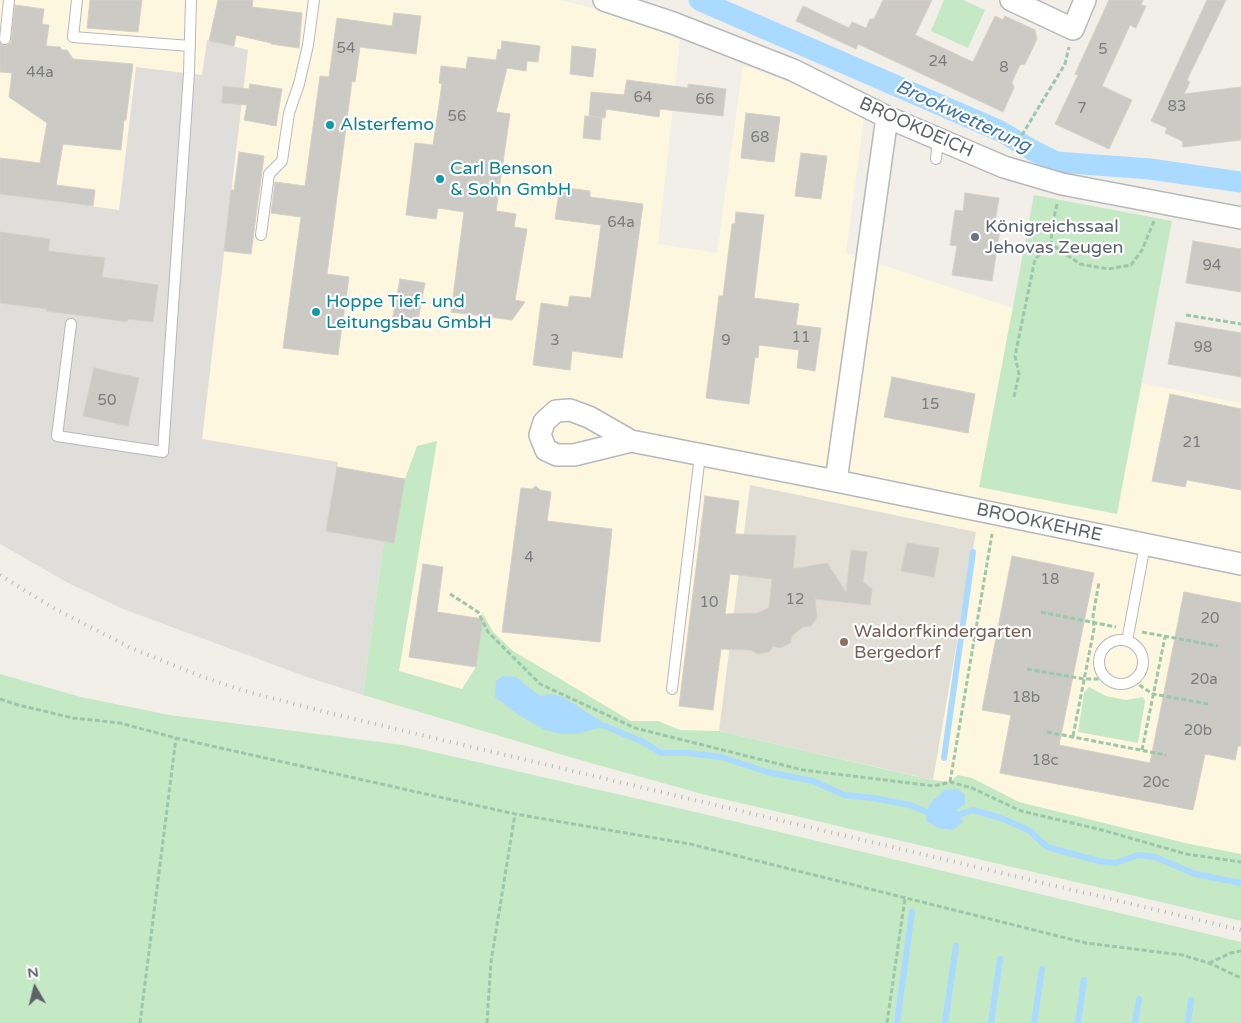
<!DOCTYPE html>
<html>
<head>
<meta charset="utf-8">
<style>
  body { margin:0 }
  #map { position:relative; width:1241px; height:1023px; overflow:hidden; background:#f1efe8; font-family:"Varela Round",sans-serif }
  canvas { display:block }
  .north { position:absolute; left:10px; top:963px; width:50px; height:50px; -webkit-text-stroke:4px #fff; paint-order:stroke; rotate:352deg; font-size:14px; font-weight:700; line-height:20px; text-align:center; color:#5f6368 }
  .north::after { content:''; display:block; margin:auto; width:18px; height:22px; background:#5f6368; clip-path:polygon(50% 0,100% 100%,50% 72%,0 100%) }
</style>
</head>
<body>
<div id="map">
<canvas width="1241" height="1023"></canvas>
<div class="north">N</div>
</div>
<script>
const ctx = document.querySelector('canvas').getContext('2d');
ctx.lineJoin = 'round';
function fillPath(path, color) {
  ctx.fillStyle = color;
  ctx.fill(path, 'evenodd');
}
function poly(rows) {
  const path = new Path2D();
  for (const r of rows) {
    if (r.length === 3) {
      path.moveTo(r[0] + r[2], r[1]);
      path.arc(r[0], r[1], r[2], 0, 2 * Math.PI);
      continue;
    }
    path.moveTo(r[0], r[1]);
    for (let i = 2; i < r.length; i += 2) path.lineTo(r[i], r[i + 1]);
  }
  return path;
}
function strokePath(path, color, width, dash) {
  ctx.strokeStyle = color;
  ctx.lineWidth = width;
  ctx.lineCap = dash ? 'butt' : 'round';
  ctx.setLineDash(dash || []);
  ctx.stroke(path);
}
function label(font, color, halo, rows, align = 'center') {
  ctx.font = font + ' "Varela Round",sans-serif';
  ctx.lineWidth = 4.5;
  ctx.setLineDash([]);
  ctx.textBaseline = 'middle';
  ctx.strokeStyle = halo;
  ctx.fillStyle = color;
  for (const [text, x, y, turn = 0] of rows) {
    ctx.save();
    ctx.translate(x, y);
    ctx.rotate((+turn || 0) * Math.PI / 180);
    ctx.textAlign = isNaN(turn) ? turn : align;
    if (halo) ctx.strokeText(text, 0, 0);
    ctx.fillText(text, 0, 0);
    ctx.restore();
  }
}
fillPath(poly([
  [0,0,560,0,620,15,680,40,658,244,717,253,743,65,801,87,864,118,846,253,1013,308,983,488,1117,514,1142,383,1241,403,1241,921,702,794,573,758,337,687,123,609,68,583,0,544]
]), '#fef7e0');
fillPath(poly([
  [207,40,248,50,202,439,338,462,337,468,405,479,394,543,384,542,363,695,307,677,123,609,68,583,0,544,0,194,119,210,136,67,202,75]
]), '#e0deda');
fillPath(poly([
  [750,485,976,532,933,780,719,731]
]), '#e1ded6');
fillPath(poly([
  [944,0,963,0,985,10,968,48,931,31],
  [1034,195,1172,221,1117,514,979,487],
  [437,441,399,671,462,689,476,667,483,619,482,612,493,632,513,651,631,721,658,721,680,730,719,731,932,780,950,782,958,775,972,778,1019,802,1185,843,1241,854,1241,921,702,794,573,758,363,695,384,541,394,543,405,479,417,446],
  [0,674,81,697,169,715,403,745,695,812,1241,942,1241,1023,0,1023],
  [1089,687,1106,696,1126,700,1143,697,1145,701,1138,743,1078,732,1084,693]
]), '#c5e8c5');
fillPath(poly([
  [503,676,516,677,540,696,551,694,563,697,613,729,598,728,577,734,562,734,545,730,519,715,495,697,496,681],
  [957,789,965,795,965,804,956,810,963,822,953,830,938,828,926,821,928,808,932,801,945,790]
]), '#aadaff');
strokePath(poly([
  [605,726,643,742,661,753,688,753,721,757,767,772,813,781,844,795,873,798,910,805,934,815],
  [944,758,973,552],
  [952,817,973,810,1001,818,1030,831,1047,847,1099,861,1116,863,1138,855,1155,857,1195,874,1241,883],
  [897,1023,912,912],
  [945,1023,956,946],
  [991,1023,1000,959],
  [1034,1023,1042,969],
  [1078,1023,1084,980],
  [1135,1023,1139,999],
  [1188,1023,1191,1000]
]), '#aadaff', 6);
strokePath(poly([
  [699,0,1000,131,1032,150,1056,162,1150,169,1241,182]
]), '#aadaff', 21);
const building = poly([
  [90,0,142,0,138,32,87,28,90,0],
  [218,0,253,0,252,7,302,13,299,48,271,44,271,43,236,35,234,46,209,41,218,0],
  [883,0,932,0,915,35,973,62,995,16,1003,20,1005,16,1035,30,1037,39,1025,64,1020,65,1012,82,1014,88,1003,112,858,44,856,49,796,21,803,6,849,28,852,22,866,28,870,19,874,19,883,0],
  [1109,0,1143,0,1141,5,1146,6,1136,28,1130,25,1102,86,1132,100,1109,149,1055,124,1078,75,1075,74,1109,0],
  [1207,0,1226,0,1187,80,1190,82,1184,94,1241,87,1241,140,1183,147,1182,141,1165,133,1167,128,1151,121,1207,0],
  [15,5,44,9,42,24,49,25,46,46,60,47,62,50,67,50,73,59,133,64,126,120,124,120,121,150,63,144,56,185,95,190,93,206,0,194,0,158,40,163,47,123,9,97,12,73,0,72,0,43,5,46,11,43,15,5],
  [394,13,421,16,416,54,360,47,355,82,352,81,327,274,349,277,338,355,283,348,301,217,271,213,275,182,305,186,320,76,329,77,337,18,392,26,394,13],
  [502,41,540,46,538,62,527,61,526,71,507,68,496,112,510,114,496,211,516,214,514,227,527,229,515,300,525,302,512,320,451,312,464,212,438,208,436,219,406,215,415,143,433,145,442,84,439,83,441,66,466,69,468,57,496,60,498,49,501,50,502,41],
  [572,46,596,49,593,77,570,74,572,46],
  [627,80,688,88,688,84,726,89,723,116,660,109,659,117,606,109,605,118,589,116,591,92,624,95,627,80],
  [250,84,282,89,276,126,244,120,247,105,222,103,223,86,249,89,250,84],
  [746,113,780,117,774,162,741,158,746,113],
  [585,116,602,118,600,140,583,138,585,116],
  [239,152,264,156,251,254,224,251,231,190,234,190,239,152],
  [801,153,827,156,821,199,795,196,801,153],
  [560,187,590,191,590,197,643,204,622,358,572,351,570,370,533,365,541,303,568,307,570,296,591,298,601,225,555,219,560,187],
  [965,193,999,198,994,228,1000,229,992,281,952,275,957,246,950,245,955,210,963,211,965,193],
  [736,212,764,215,754,298,799,304,796,325,821,328,815,371,797,368,799,350,759,345,758,358,755,357,749,404,706,398,719,296,723,296,732,224,735,224,736,212],
  [0,232,50,239,48,251,105,258,102,277,158,285,153,322,128,319,127,322,100,318,46,311,47,309,0,303,0,232],
  [1193,241,1241,249,1241,292,1186,283,1193,241],
  [400,279,425,283,417,326,392,321,400,279],
  [1176,322,1241,333,1241,377,1168,364,1176,322],
  [94,368,139,378,128,426,83,416,94,368],
  [892,377,975,394,968,433,884,417,892,377],
  [1170,394,1241,409,1241,490,1187,480,1185,487,1152,481,1170,394],
  [337,467,405,479,394,543,326,531,337,467],
  [536,486,540,490,551,492,547,521,612,529,600,642,502,632,521,488,532,489,536,486],
  [705,496,739,501,735,534,796,536,793,569,827,563,846,592,851,550,867,552,863,582,872,589,870,605,815,599,817,618,811,626,803,627,792,636,790,643,780,648,773,646,769,652,758,654,751,650,721,649,713,710,679,706,705,496],
  [730,574,772,579,769,608,757,613,725,614,730,574],
  [907,543,939,548,934,577,901,571,907,543],
  [1012,556,1094,573,1059,745,1150,763,1184,592,1241,603,1241,746,1238,746,1235,760,1205,754,1193,810,1000,773,1011,715,982,710,1012,556],
  [423,564,443,567,437,612,483,619,476,667,409,657,423,564]
]);
fillPath(building, '#cccac5');
strokePath(building, '#d6d1c6', 1);
const lane = poly([
  [77,0,73,37,190,46],
  [5,39,9,0],
  [936,159,938,139],
  [261,235,269,174,282,161,289,113,299,84,308,45,314,0],
  [71,324,57,436,163,452,189,73,191,0],
  [1121,662,22],
  [1127,641,1145,545],
  [672,689,700,455]
]);
const street = poly([
  [604,0,673,23,793,70,887,117,1004,167,1062,184,1241,218],
  [1011,0,1073,29,1085,0],
  [631,441,574,455,557,455,546,450,540,435,544,422,556,411,570,410,589,417,631,441,836,481,1241,564],
  [836,481,887,117]
]);
strokePath(lane, '#b5b8bc', 12);
strokePath(street, '#b5b8bc', 24);
strokePath(poly([
  [1014,148,1065,64,1069,47],
  [1057,204,1052,227,1051,244,1080,264,1108,269,1131,265,1142,250,1154,221],
  [1186,315,1241,324],
  [1014,397,1019,374,1015,356,1035,259,1051,244],
  [450,594,478,612,488,632,540,684,635,728,803,770,934,786,950,782,972,788,1021,811,1102,830,1186,854,1241,862],
  [1041,612,1116,627],
  [1142,632,1218,646],
  [1027,669,1084,679,1106,679],
  [1133,681,1153,694,1208,704],
  [0,699,18,705,73,718,120,723,176,738,515,814,690,844,1086,943,1182,955,1209,963,1241,978],
  [1047,732,1166,755],
  [1073,736,1094,629,1093,616,1099,582],
  [1142,750,1165,637],
  [950,782,992,534],
  [1209,963,1231,953,1241,951],
  [140,1023,176,738],
  [487,1023,491,962,515,814],
  [887,1023,905,898]
]), '#9cc7a9', 3, [5, 2.5]);
strokePath(lane, '#fff', 10);
strokePath(street, '#fff', 21);
strokePath(poly([
  [0,575,55,609,131,648,203,677,241,690,329,713,1241,930]
]), '#b6b7b8', 4, [1, 6]);
for (const [x, y, r, color] of [
  [330,125,5,"#0f9aa8"],
  [440,179,5,"#0f9aa8"],
  [975,237,5,"#6b7280"],
  [316,312,5,"#0f9aa8"],
  [844,642,5,"#8d6e63"]
]) {
  const dot = new Path2D();
  dot.arc(x, y, r, 0, 2 * Math.PI);
  ctx.fillStyle = color;
  ctx.fill(dot);
  strokePath(dot, '#fff', 2);
}
label('15px', '#7a7d7f', null, [
  ["54",346,49],
  ["5",1103,50],
  ["24",938,62],
  ["8",1004,68],
  ["44a",40,73],
  ["64",643,98],
  ["66",705,100],
  ["83",1177,107],
  ["7",1082,109],
  ["56",457,117],
  ["68",760,138],
  ["64a",621,223],
  ["94",1212,266],
  ["11",801,338],
  ["3",555,341],
  ["9",726,341],
  ["98",1203,348],
  ["50",107,401],
  ["15",930,405],
  ["21",1192,443],
  ["4",529,558],
  ["18",1050,580],
  ["12",795,600],
  ["10",709,603],
  ["20",1210,619],
  ["20a",1204,680],
  ["18b",1026,698],
  ["20b",1198,731],
  ["18c",1045,761],
  ["20c",1156,783]
]);
label('18px', '#0d838f', '#fff', [
  ["Alsterfemo",340,125],
  ["Carl Benson",450,169],
  ["& Sohn GmbH",450,190],
  ["Hoppe Tief- und",326,302],
  ["Leitungsbau GmbH",326,323]
], 'left');
label('18px', '#5f6368', '#fff', [
  ["BROOKDEICH",916,128,24],
  ["BROOKKEHRE",1039,523,12]
]);
label('18px', '#5b616d', '#fff', [
  ["Königreichssaal",985,227],
  ["Jehovas Zeugen",985,248]
], 'left');
label('18px', '#785e54', '#fff', [
  ["Waldorfkindergarten",854,632],
  ["Bergedorf",854,653]
], 'left');
label('italic 19px', '#4174aa', '#fff', [
  ["Brookwetterung",963,117,25]
]);
</script>
</body>
</html>
